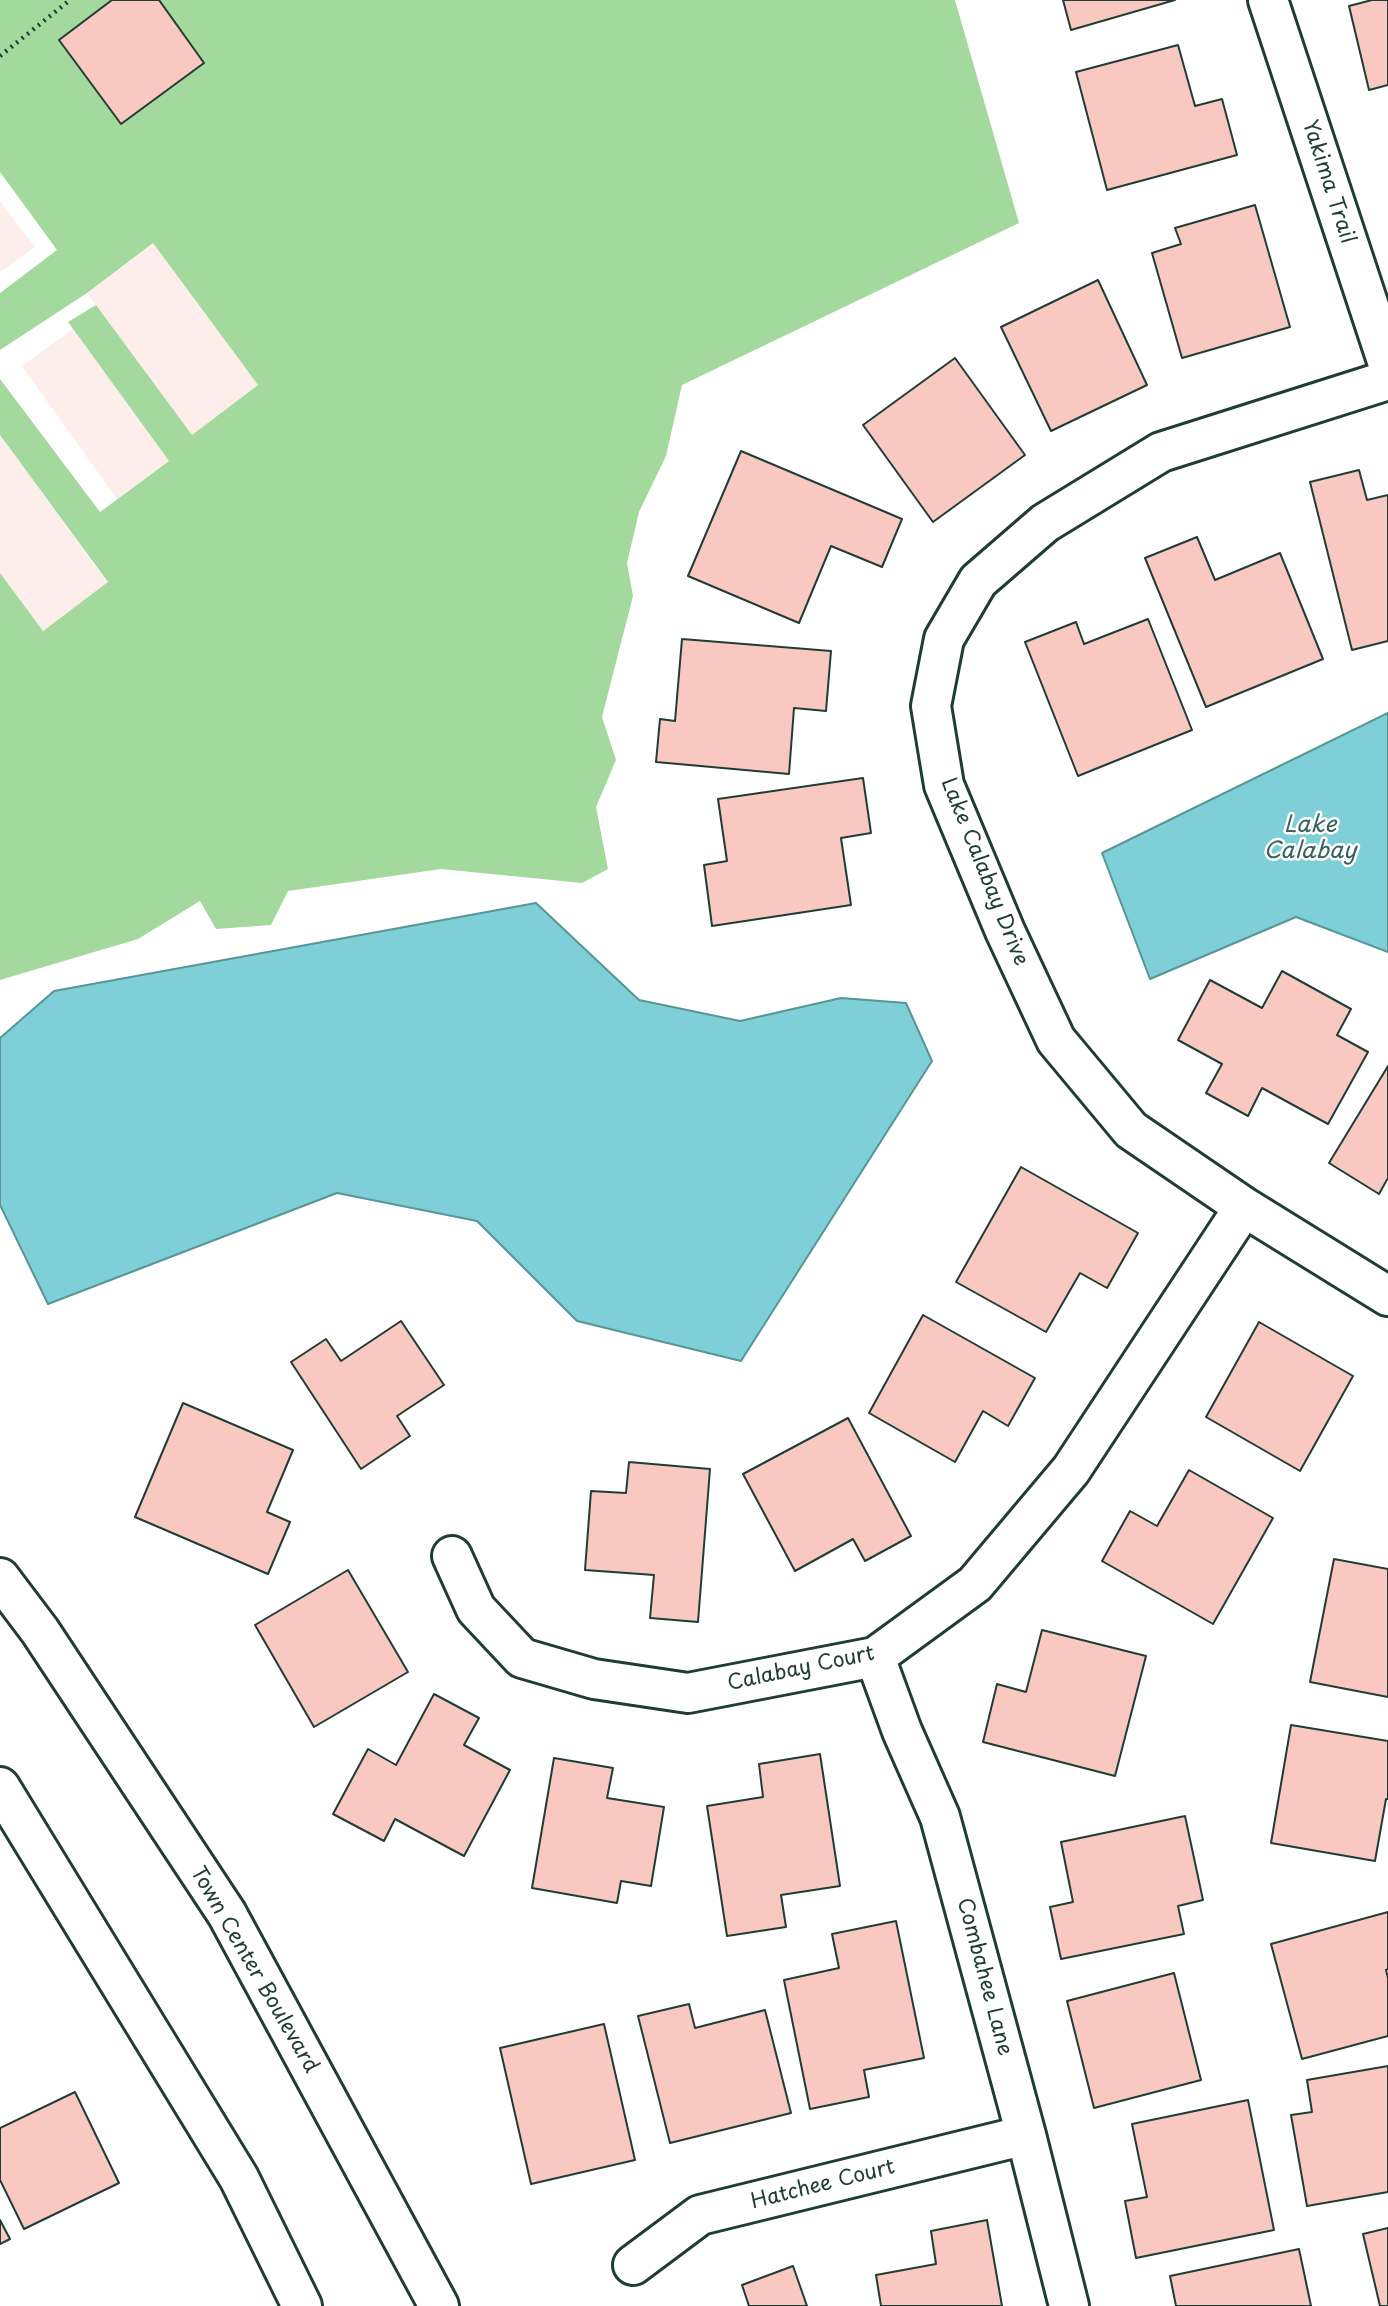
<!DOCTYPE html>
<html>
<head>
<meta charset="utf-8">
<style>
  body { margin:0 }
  canvas { display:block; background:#fff }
</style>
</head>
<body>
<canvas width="1388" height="2306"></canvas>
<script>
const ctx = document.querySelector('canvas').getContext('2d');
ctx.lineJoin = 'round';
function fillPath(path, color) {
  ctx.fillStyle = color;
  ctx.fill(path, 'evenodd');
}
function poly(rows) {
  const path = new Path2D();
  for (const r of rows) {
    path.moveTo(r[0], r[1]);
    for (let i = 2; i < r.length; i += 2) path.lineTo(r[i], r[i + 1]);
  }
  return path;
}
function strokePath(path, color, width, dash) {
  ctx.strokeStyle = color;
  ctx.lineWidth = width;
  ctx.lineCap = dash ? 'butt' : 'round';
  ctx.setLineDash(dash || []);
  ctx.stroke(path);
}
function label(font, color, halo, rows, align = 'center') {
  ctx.font = font + ' "Playpen Sans",sans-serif';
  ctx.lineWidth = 5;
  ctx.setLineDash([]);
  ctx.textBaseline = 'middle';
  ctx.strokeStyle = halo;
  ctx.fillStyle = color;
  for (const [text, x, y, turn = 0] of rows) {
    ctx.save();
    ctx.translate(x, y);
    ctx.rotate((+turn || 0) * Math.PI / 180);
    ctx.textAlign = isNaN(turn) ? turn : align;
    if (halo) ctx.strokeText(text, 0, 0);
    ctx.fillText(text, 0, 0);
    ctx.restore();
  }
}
fillPath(poly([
  [0,201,35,247,0,272],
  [153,243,258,385,192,435,87,293],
  [73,329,169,461,117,499,22,366],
  [0,435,108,583,42,631,0,573]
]), '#fdeeec');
fillPath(poly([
  [0,0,955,0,1019,223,682,385,666,456,639,512,627,563,633,596,602,717,616,760,596,807,608,869,582,883,441,869,288,891,271,925,216,929,200,901,138,939,0,980,0,573,43,631,108,582,0,435,0,379,100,512,169,461,68,322,96,305,192,435,258,385,153,243,87,293,0,350,0,293,57,250,0,172]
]), '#a3d99c');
const water = poly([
  [1388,713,1388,952,1296,917,1150,979,1102,853,1388,713],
  [536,903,639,1000,740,1021,841,998,906,1003,932,1061,741,1361,577,1321,477,1221,337,1193,48,1304,0,1205,0,1038,54,991,536,903]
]);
fillPath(water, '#7ecfd8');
strokePath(water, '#589596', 2);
const building = poly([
  [112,0,159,0,204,63,121,124,59,40,112,0],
  [1063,0,1175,0,1071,30,1063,0],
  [1372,0,1388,0,1388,85,1369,90,1349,6,1372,0],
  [1178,45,1195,106,1222,99,1237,155,1107,190,1076,72,1178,45],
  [1255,205,1290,327,1182,358,1152,253,1181,244,1175,228,1255,205],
  [1098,280,1147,385,1051,431,1001,327,1098,280],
  [955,358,1025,455,933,522,863,425,955,358],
  [741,451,902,519,882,567,831,546,799,623,688,576,741,451],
  [1359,470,1367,500,1388,495,1388,641,1352,650,1310,482,1359,470],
  [1197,537,1215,580,1280,553,1323,659,1206,707,1145,558,1197,537],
  [1148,619,1192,730,1078,776,1025,642,1076,622,1084,644,1148,619],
  [682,639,831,651,826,711,794,708,789,774,656,762,660,719,675,721,682,639],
  [863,778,871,833,841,838,851,905,712,926,704,865,727,861,718,799,863,778],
  [1282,971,1351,1009,1337,1035,1368,1052,1328,1124,1262,1088,1248,1116,1206,1093,1222,1064,1178,1040,1210,980,1262,1008,1282,971],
  [1388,1066,1388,1178,1379,1194,1329,1163,1388,1066],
  [1021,1167,1138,1233,1107,1288,1080,1273,1046,1332,956,1282,1021,1167],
  [923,1315,1035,1378,1008,1426,983,1411,955,1462,869,1413,923,1315],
  [401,1321,444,1385,397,1416,410,1436,361,1469,291,1362,326,1339,341,1361,401,1321],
  [1259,1322,1353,1376,1300,1471,1206,1417,1259,1322],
  [183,1403,293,1450,267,1512,290,1522,268,1574,135,1517,183,1403],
  [848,1418,911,1536,865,1561,853,1539,795,1571,743,1474,848,1418],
  [629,1462,710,1469,698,1622,650,1618,654,1575,585,1570,591,1491,626,1493,629,1462],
  [1189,1470,1273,1518,1213,1624,1102,1561,1130,1511,1157,1526,1189,1470],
  [1334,1559,1388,1569,1388,1697,1310,1682,1334,1559],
  [348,1570,408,1672,314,1727,255,1625,348,1570],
  [1042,1630,1146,1656,1115,1776,983,1742,997,1684,1026,1692,1042,1630],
  [434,1694,479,1718,464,1745,510,1770,464,1856,395,1819,384,1841,333,1814,368,1749,396,1765,434,1694],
  [1291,1725,1388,1741,1388,1799,1386,1799,1375,1861,1271,1843,1291,1725],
  [820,1754,840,1886,781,1895,786,1927,727,1936,707,1806,763,1797,759,1764,820,1754],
  [554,1758,613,1768,607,1798,664,1807,651,1886,621,1881,617,1903,532,1888,554,1758],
  [1185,1816,1203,1900,1178,1906,1184,1934,1061,1959,1050,1907,1073,1902,1061,1842,1185,1816],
  [1388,1912,1388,1969,1386,1970,1388,1978,1388,2036,1302,2059,1271,1944,1388,1912],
  [896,1921,924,2058,864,2070,869,2097,810,2109,784,1980,839,1968,832,1934,896,1921],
  [1174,1973,1201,2080,1094,2108,1067,2001,1174,1973],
  [689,2004,695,2028,765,2010,791,2113,670,2143,638,2016,689,2004],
  [604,2024,635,2160,531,2184,500,2048,604,2024],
  [1388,2066,1388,2192,1307,2206,1291,2115,1312,2112,1307,2080,1388,2066],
  [75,2092,119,2183,24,2229,0,2180,0,2128,75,2092],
  [1248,2100,1274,2230,1136,2258,1125,2201,1147,2197,1132,2124,1248,2100],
  [0,2220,10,2239,0,2244,0,2220],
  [987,2220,1002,2306,881,2306,876,2275,936,2264,931,2231,987,2220],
  [1388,2228,1388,2306,1380,2306,1363,2234,1388,2228],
  [1299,2249,1311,2306,1176,2306,1170,2276,1299,2249],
  [793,2266,807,2306,749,2306,742,2285,793,2266]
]);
fillPath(building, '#f8c8c1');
strokePath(building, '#1f3d34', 2);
const minor = poly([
  [1268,0,1388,364],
  [1388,380,1161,452,1045,523,978,581,944,639,931,706,944,785,1005,931,1056,1040,1131,1130,1244,1207,1388,1296],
  [452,1556,476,1609,522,1658,594,1679,688,1693,875,1657,975,1584,1071,1470,1244,1207],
  [875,1657,902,1731,940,1817,1026,2135,1069,2306],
  [633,2265,700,2215,1026,2135]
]);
const tertiary = poly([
  [0,1578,40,1631,227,1914,439,2306],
  [0,1787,239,2178,302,2306]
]);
strokePath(minor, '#1f3d34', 44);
strokePath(tertiary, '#1f3d34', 44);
strokePath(poly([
  [0,56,70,0]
]), '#1f3d34', 4.5, [2, 5]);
strokePath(minor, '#fff', 38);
strokePath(tertiary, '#fff', 38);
label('21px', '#1f3d34', '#fff', [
  ["Yakima Trail",1328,182,72],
  ["Lake Calabay Drive",984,872,68],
  ["Calabay Court",801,1669,-12],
  ["Town Center Boulevard",254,1970,60],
  ["Combahee Lane",984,1977,75],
  ["Hatchee Court",823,2185,-14]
]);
label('italic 23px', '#37625d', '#fff', [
  ["Lake",1310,826],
  ["Calabay",1310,852]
]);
</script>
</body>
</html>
